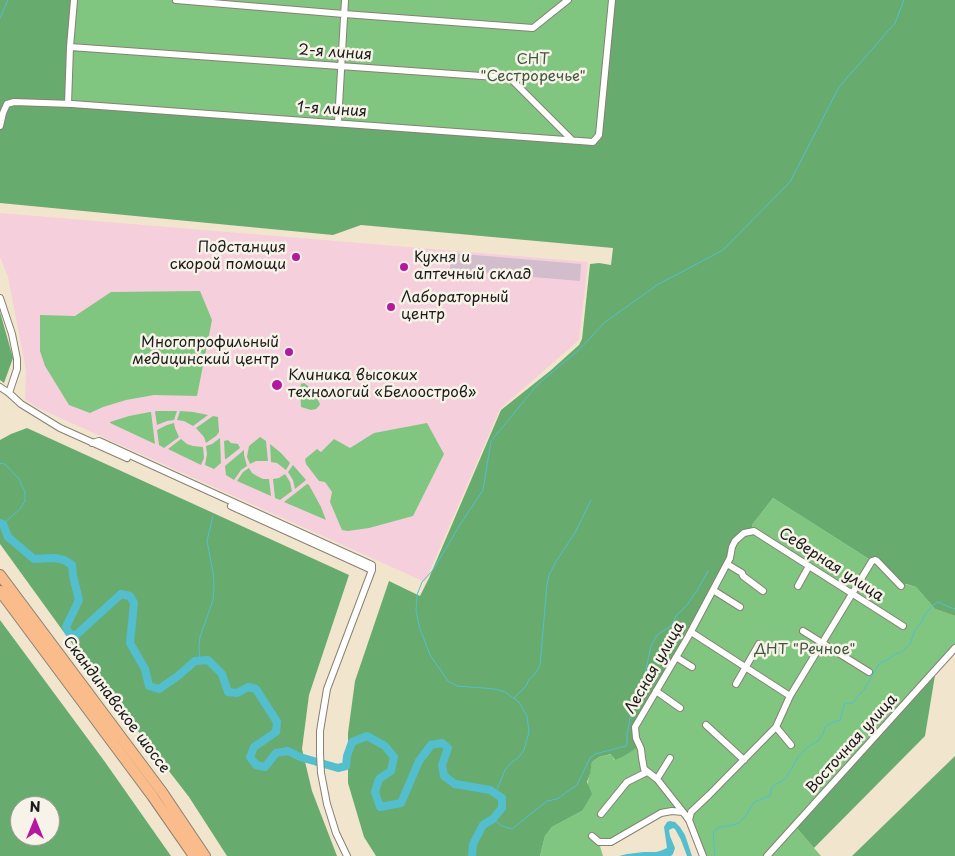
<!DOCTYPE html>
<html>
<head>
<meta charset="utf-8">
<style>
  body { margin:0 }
  #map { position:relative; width:955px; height:856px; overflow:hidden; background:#f2e5cd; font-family:"Playpen Sans",sans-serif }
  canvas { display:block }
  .north { position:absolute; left:10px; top:796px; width:50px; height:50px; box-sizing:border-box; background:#f7f3e8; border:1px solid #9f9d96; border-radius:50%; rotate:0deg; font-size:14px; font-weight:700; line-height:20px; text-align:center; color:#1c1c1c }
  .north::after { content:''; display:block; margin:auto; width:18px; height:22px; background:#b5179e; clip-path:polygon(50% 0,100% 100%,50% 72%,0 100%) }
</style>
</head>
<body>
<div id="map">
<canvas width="955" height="856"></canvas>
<div class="north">N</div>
</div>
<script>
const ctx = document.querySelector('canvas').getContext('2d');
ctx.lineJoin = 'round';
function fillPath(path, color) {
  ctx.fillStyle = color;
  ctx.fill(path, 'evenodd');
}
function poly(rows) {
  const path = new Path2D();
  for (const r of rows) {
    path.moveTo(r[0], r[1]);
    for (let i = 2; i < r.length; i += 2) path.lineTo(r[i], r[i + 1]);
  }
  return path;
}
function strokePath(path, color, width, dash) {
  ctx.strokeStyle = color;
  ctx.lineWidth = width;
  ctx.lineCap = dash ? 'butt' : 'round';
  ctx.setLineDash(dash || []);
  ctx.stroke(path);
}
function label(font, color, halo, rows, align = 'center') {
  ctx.font = font + ' "Playpen Sans",sans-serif';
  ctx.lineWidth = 5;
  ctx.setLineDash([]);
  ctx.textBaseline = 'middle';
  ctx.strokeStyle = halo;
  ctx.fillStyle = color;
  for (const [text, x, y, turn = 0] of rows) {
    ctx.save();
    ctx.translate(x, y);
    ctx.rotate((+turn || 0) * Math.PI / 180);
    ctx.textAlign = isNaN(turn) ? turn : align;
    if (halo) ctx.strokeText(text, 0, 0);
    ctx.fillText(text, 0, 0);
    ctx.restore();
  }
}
fillPath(poly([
  [0,213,588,262,579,340,500,409,425,582,36,407,25,399,26,370,8,277,0,257]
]), '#f5cfdb');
fillPath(poly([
  [451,253,581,264,580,281,450,270]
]), '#d1bdcc');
fillPath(poly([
  [74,0,612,0,599,135,591,141,68,103],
  [200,291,212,320,197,396,154,395,126,400,103,407,90,413,69,405,45,366,40,351,40,315,75,316,111,292],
  [304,383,308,386,316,396,320,404,319,406,316,409,311,410,301,407,300,388,301,384],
  [156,411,177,411,174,420,167,421,157,425,155,412],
  [180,411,193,412,208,415,193,426,184,421,177,420],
  [150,412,151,412,155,444,110,423,110,422,129,416],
  [213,416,218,417,219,432,216,436,206,443,204,437,196,428],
  [174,423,175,428,179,437,164,448,159,445,157,430,167,425],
  [427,423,444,454,413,516,369,528,348,531,342,530,330,502,332,492,325,482,319,481,306,464,305,459,317,449,321,452,334,439,350,448,374,433],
  [260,437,266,441,268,461,256,461,250,464,247,457,249,446],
  [220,438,221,463,214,469,205,465,207,454,206,446,212,444],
  [181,439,187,444,193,446,203,447,204,458,201,465,168,449],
  [228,440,231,443,238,444,240,448,226,459,225,459,224,441],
  [270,444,281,453,290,463,286,470,277,463,271,462],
  [244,450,244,455,247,466,241,470,234,480,226,475,225,466],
  [293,465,306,480,295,489,293,480,288,472],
  [249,468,252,473,257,476,263,479,269,479,271,496,237,481,243,472],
  [285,474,290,482,292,491,280,500,275,498,273,479,279,478],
  [307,484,309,485,321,507,326,520,284,502],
  [773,498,872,561,905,584,916,587,935,609,955,616,955,648,795,826,821,856,703,856,684,814,661,813,622,837,599,843,603,856,540,856,545,836,552,827,582,811,592,762,599,757,612,754,614,760,640,746,635,727,732,547,752,525]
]), '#80c681');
fillPath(poly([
  [0,0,74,0,68,103,591,141,599,135,612,0,955,0,955,616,935,609,916,587,906,584,901,586,872,561,773,498,752,525,752,531,734,541,730,558,635,727,640,746,622,757,615,760,611,754,599,757,592,762,590,774,587,782,592,794,582,811,552,827,545,836,540,856,376,856,364,837,348,783,348,733,355,681,389,581,420,596,429,578,501,410,550,371,579,345,582,339,590,264,599,263,611,265,613,248,361,225,333,235,0,203],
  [0,312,13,358,4,383,0,380],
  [27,428,349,575,309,695,302,749,312,791,337,856,227,856,189,797,97,678,0,544,0,440,11,434],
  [0,620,105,762,171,856,0,856],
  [20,806,50,806,50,836,20,836],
  [936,669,925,736,814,848,795,826],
  [955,756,955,856,852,856]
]), '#68ab6f');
fillPath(poly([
  [670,821,675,822,680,827,685,835,692,856,687,856,681,840,675,829,673,828,669,830,670,836,675,848,673,854,671,856,619,856,627,854,644,852,656,852,660,851,667,848,664,827,667,822]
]), '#53bfce');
strokePath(poly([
  [0,18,8,0],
  [65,100,67,45,70,14],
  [0,463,5,464,19,479,25,492,25,501,20,509,3,524],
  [200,661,199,647,200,637,213,600,214,586,213,572,207,541,213,516],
  [514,698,526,686,529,679,534,675,540,666,547,584,549,575,555,563,576,531,591,500],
  [495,794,505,770,512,762,518,758,524,750,529,732,527,716,519,702,505,692,495,689,457,686,448,681,430,655,424,639,420,629,416,611,417,595,422,582,433,570,461,523,483,490,491,441,538,384,579,350,604,323,657,285,723,250,790,182,839,87,895,23,904,0],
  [493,819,502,826,512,829,547,801,557,799,577,785,590,758,595,754,626,746,627,742,627,735,630,718,635,707,644,678,651,646,657,635,672,625,676,616,687,605,698,589,708,571],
  [715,856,713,832,719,827,729,826,739,823,747,814,754,802,770,796,772,787,786,778,798,757,809,746,818,741,823,734,825,727,833,722,840,720,845,703,850,704,854,702,858,696,864,690,879,664,887,660,895,654,902,652,910,644,915,630,921,623,924,616,932,606,938,602,954,609,955,608]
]), '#53bfce', 1);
strokePath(poly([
  [0,523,3,524,8,537,34,559,55,558,64,560,72,565,73,576,79,600,66,627,69,633,75,636,121,594,130,596,134,603,130,643,145,669,149,686,159,689,178,676,195,661,208,660,222,674,228,692,237,693,248,687,256,689,277,722,276,732,254,747,250,757,256,765,265,767,276,753,288,751,300,757,338,768,346,766,347,756,352,742,367,736,385,746,394,757,391,771,379,779,375,792,380,807,401,803,419,761,431,745,442,743,448,748,442,765,444,776,455,784,490,790,502,798,502,808,493,819,483,825,473,844,472,856]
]), '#53bfce', 8);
const minor = poly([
  [176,0,344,14,533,28,568,0],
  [70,47,510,78,572,140],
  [68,104,70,47,74,0],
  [338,123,345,0],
  [0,126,3,113,7,104,14,102,72,104,593,142,599,135,612,0],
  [0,298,12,334,17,359,17,369,9,393],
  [0,387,9,393,21,404,60,428,127,458],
  [92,443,99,441,180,478,372,565,372,570,327,689,320,731,320,754,321,773,327,804,336,833,347,856],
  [231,506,372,570],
  [727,564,742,573,743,576,763,591],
  [798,586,809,566],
  [713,590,740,607],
  [803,631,869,672],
  [691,632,790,696],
  [676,657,692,667],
  [736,684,759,644],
  [656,691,680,708],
  [706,725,744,760],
  [776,727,791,745],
  [657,779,670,758],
  [683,812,657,779,644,769,642,758,641,749,636,738,635,727,688,637,730,558,732,547,735,541,744,533,754,531,903,626],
  [601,814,627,782,647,772],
  [689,820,691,812,709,795,776,727,790,696,872,561,875,560,877,561,901,586],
  [592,836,599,842,611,842,661,813,672,811,683,812,689,820,703,856],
  [767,856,955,648]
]);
const highway = poly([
  [0,575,162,792,205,856],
  [0,591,153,797,194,856]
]);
strokePath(minor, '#878074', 8);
strokePath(highway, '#878074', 12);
strokePath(minor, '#fff', 6);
strokePath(highway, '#f9bc8a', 10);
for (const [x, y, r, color] of [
  [296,257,5,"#b5179e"],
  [404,267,5,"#b5179e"],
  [391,307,5,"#b5179e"],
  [289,352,5,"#b5179e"],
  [277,385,6,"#b5179e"]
]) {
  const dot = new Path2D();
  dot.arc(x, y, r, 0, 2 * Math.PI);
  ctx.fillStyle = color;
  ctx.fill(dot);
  strokePath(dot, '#f7f3e8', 2);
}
label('15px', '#1c1c1c', '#f7f3e8', [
  ["2-я линия",335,53,4],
  ["1-я линия",332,110,4],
  ["Северная улица",831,565,33],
  ["Лесная улица",655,668,-60],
  ["Скандинавское шоссе",116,705,53],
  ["Восточная улица",852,744,-48]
]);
label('15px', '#3f583f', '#f7f3e8', [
  ["СНТ",533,60],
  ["\"Сестроречье\"",533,77],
  ["ДНТ \"Речное\"",805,650]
]);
label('15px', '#1c1c1c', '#f7f3e8', [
  ["Подстанция",286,248,"right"],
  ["скорой помощи",286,265,"right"],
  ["Кухня и",414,258],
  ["аптечный склад",414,275],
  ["Лабораторный",401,298],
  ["центр",401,315],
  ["Многопрофильный",279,343,"right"],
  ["медицинский центр",279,360,"right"],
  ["Клиника высоких",288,376],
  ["технологий «Белоостров»",288,393]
], 'left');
</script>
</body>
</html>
